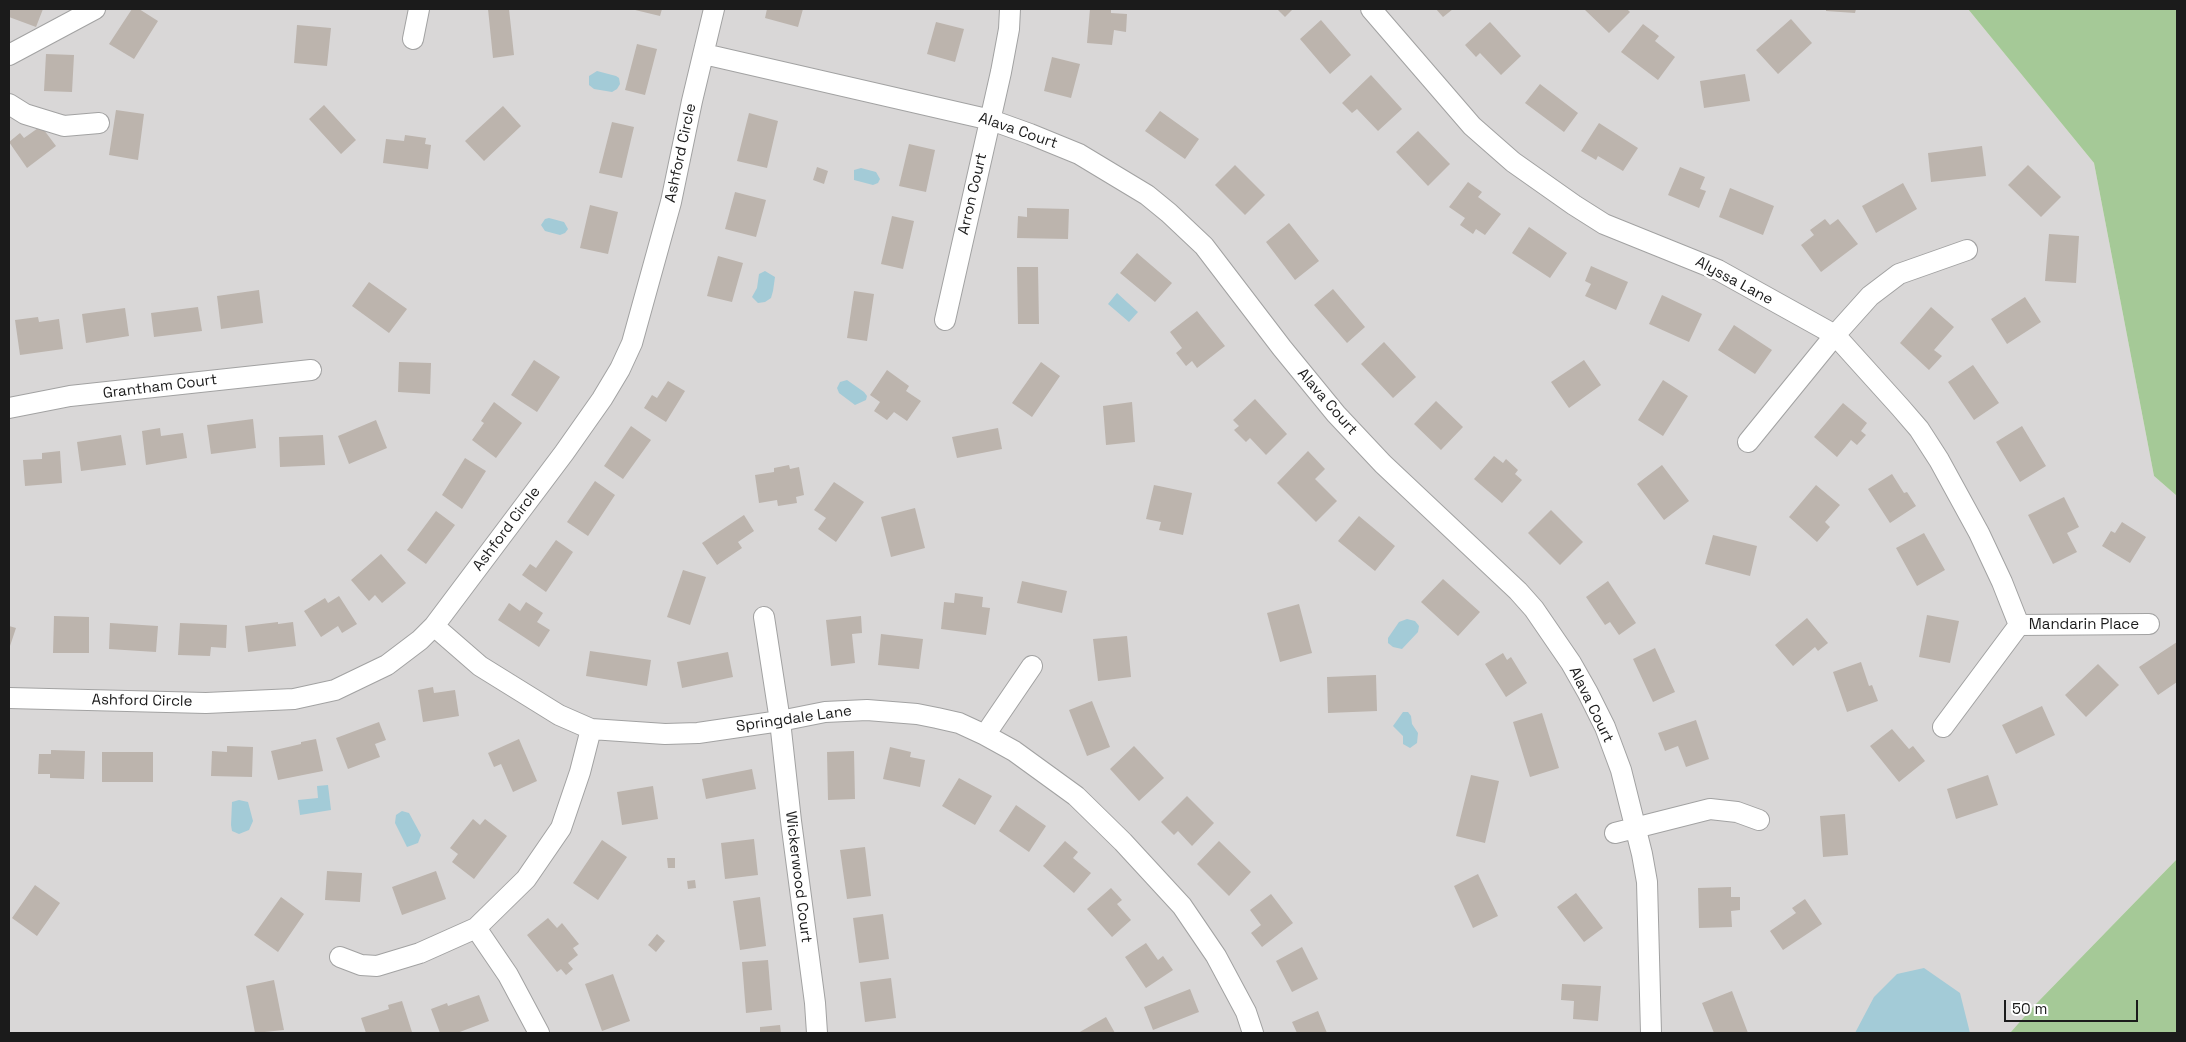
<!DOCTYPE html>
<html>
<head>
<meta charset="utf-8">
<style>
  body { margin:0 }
  #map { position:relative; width:2186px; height:1042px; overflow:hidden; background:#ece8e0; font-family:"Space Grotesk",sans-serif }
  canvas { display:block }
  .frame { position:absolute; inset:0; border:10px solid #1b1b1b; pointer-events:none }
  .scale { position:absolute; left:2004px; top:1000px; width:134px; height:22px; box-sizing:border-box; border:2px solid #1b1b1b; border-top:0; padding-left:6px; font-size:15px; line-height:18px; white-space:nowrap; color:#1b1b1b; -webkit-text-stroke:4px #fff; paint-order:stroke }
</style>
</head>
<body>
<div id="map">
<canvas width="2186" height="1042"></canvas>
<div class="frame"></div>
<div class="scale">50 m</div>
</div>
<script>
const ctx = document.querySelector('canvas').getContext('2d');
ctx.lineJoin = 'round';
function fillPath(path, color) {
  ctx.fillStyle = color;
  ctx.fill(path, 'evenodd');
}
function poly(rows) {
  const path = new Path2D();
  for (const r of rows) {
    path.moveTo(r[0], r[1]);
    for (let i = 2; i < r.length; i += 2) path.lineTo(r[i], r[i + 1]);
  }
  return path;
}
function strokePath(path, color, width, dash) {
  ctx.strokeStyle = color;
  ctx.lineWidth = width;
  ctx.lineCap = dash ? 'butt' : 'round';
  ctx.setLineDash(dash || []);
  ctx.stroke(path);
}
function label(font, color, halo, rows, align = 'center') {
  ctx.font = font + ' "Space Grotesk",sans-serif';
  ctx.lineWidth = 5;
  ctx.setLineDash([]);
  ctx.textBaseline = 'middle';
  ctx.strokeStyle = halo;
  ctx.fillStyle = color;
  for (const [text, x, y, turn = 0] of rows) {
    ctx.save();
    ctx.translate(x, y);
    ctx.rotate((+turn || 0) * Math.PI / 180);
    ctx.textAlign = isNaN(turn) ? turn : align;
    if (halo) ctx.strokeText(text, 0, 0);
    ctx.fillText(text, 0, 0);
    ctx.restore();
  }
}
fillPath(poly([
  [9,9,1968,9,2094,163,2154,476,2177,496,2177,859,2032,1008,2010,1033,9,1033]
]), '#d9d7d7');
fillPath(poly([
  [1968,9,2177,9,2177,496,2154,476,2094,163],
  [2177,859,2177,1033,2010,1033,2032,1008]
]), '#a5c997');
fillPath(poly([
  [597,71,616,76,619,78,620,84,617,89,612,92,594,89,589,85,589,76],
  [861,168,876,172,880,179,878,183,873,185,854,180,854,170],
  [549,218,564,222,568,229,565,233,560,235,545,231,541,225,545,219],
  [765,271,775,277,773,291,771,298,765,302,758,303,752,297,757,288,759,274],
  [1117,293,1138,312,1129,322,1108,304],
  [847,380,864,392,867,396,866,400,855,405,839,393,837,388,840,382],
  [1407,619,1415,621,1419,626,1418,632,1402,649,1393,647,1388,643,1388,638,1399,622],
  [1403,712,1408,712,1411,716,1412,724,1418,733,1417,743,1410,748,1403,744,1403,736,1393,726],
  [328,785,331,810,300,815,298,800,318,798,317,786],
  [239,800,248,802,253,821,249,830,239,834,232,831,231,825,232,802],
  [402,811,409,813,421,835,418,843,407,847,395,823,396,815],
  [1924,968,1960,993,1970,1033,1855,1033,1874,997,1897,974]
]), '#a3cbd7');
fillPath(poly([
  [9,9,43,9,36,27,9,17],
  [132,9,139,9,158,21,134,59,109,44],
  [488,9,509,9,514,55,493,58],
  [631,9,662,9,660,16],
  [767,9,803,9,798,27,765,18],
  [1090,9,1111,9,1111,13,1127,14,1126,32,1114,30,1112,45,1087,43],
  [1277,9,1293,9,1285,17],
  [1436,9,1453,9,1443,17],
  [1584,9,1627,9,1630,12,1609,33],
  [1826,9,1856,9,1855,13,1826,11],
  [1791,19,1812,43,1778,74,1756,50],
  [1321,20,1351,55,1330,74,1300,39],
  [936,22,964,29,955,62,927,54],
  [1490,22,1521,56,1501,75,1480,53,1476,57,1465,45],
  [1643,24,1659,36,1655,41,1675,57,1658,80,1621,52],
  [297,25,331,28,327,66,294,63],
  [637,44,657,49,645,95,625,90],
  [46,54,74,55,72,92,44,91],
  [1052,57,1080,64,1071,98,1044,91],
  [1745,74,1750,101,1704,108,1700,81],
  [1371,75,1402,109,1378,131,1357,109,1352,113,1342,103],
  [1540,84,1578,113,1564,132,1525,103],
  [324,105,356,140,341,154,309,119],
  [503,106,521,126,484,161,465,141],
  [116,110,144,114,138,160,109,155],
  [1160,111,1199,139,1185,159,1145,131],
  [749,113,778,121,767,168,737,161],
  [612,122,634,127,622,178,599,173],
  [1599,123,1638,148,1623,171,1598,156,1596,160,1581,151],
  [41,126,56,146,27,168,9,142,20,133,24,138],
  [1418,131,1450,164,1428,186,1396,152],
  [405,135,426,138,425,144,431,145,428,169,383,163,386,139,404,141],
  [909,144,935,150,926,192,899,186],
  [1982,146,1986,176,1931,182,1928,153],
  [1235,165,1265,195,1245,215,1215,185],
  [2028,165,2061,197,2041,217,2008,185],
  [817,167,828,171,824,184,813,180],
  [1680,167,1705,177,1700,189,1706,191,1699,208,1668,195],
  [1468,182,1482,192,1478,197,1501,214,1485,235,1476,229,1473,234,1460,225,1465,218,1449,207],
  [1903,183,1917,209,1876,233,1862,206],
  [1730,188,1774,206,1763,235,1719,217],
  [735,192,766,200,756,237,725,229],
  [590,205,618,212,608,254,580,248],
  [1027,208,1069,209,1068,239,1017,238,1018,216,1027,217],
  [892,216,914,221,903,269,881,264],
  [1825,219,1830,225,1838,219,1858,244,1821,272,1801,245,1814,235,1810,230],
  [1289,223,1319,261,1295,280,1266,242],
  [1529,227,1567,253,1550,278,1512,253],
  [2049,234,2079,236,2076,283,2045,281],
  [1137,253,1172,283,1155,302,1120,273],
  [718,256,743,263,732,302,707,296],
  [1591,266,1628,282,1616,310,1585,296,1591,284,1585,281],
  [1017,267,1038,267,1039,324,1018,324],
  [369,282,407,309,389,333,352,306],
  [1333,289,1365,327,1347,343,1314,305],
  [259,290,263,323,221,329,217,296],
  [854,291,874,294,867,341,847,338],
  [1662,295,1702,314,1689,342,1649,324],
  [2025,297,2041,322,2007,344,1991,319],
  [198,307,202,331,154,337,151,313],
  [1931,307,1954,327,1934,350,1942,356,1929,370,1900,343],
  [125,308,129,336,86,343,82,314],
  [1197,311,1225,346,1197,368,1192,361,1186,366,1176,353,1182,348,1170,332],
  [38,317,39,322,59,319,63,349,20,355,15,320],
  [1734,325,1772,350,1755,374,1718,350],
  [1384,342,1416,377,1393,398,1361,364],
  [534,360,560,377,537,412,511,395],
  [1584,360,1601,385,1569,408,1551,382],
  [399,362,431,363,430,394,398,392],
  [1041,362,1060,376,1032,417,1012,403],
  [1973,365,1999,403,1974,420,1948,382],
  [887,370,909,386,906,391,921,401,907,421,894,412,887,420,874,411,880,402,870,395],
  [1663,380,1688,396,1663,436,1638,420],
  [668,381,685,391,666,422,644,408,652,395,657,398],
  [1255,399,1287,434,1266,455,1250,438,1246,442,1234,430,1239,426,1233,420],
  [1436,401,1463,427,1441,450,1414,424],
  [494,402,522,423,496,458,472,440,484,423,481,421],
  [1132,402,1135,442,1106,445,1103,406],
  [1843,403,1867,423,1861,431,1866,435,1857,445,1851,440,1837,457,1814,437],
  [253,419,256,448,211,454,207,425],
  [376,420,387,448,349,464,338,436],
  [631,426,651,440,623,479,604,466],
  [2022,426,2046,466,2020,482,1996,442],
  [160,428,161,436,183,433,187,458,146,465,142,431],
  [998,428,1002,449,957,458,952,437],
  [121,435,126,465,81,471,77,442],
  [323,435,325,465,280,467,279,437],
  [60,451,62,483,25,486,23,460,42,459,42,453],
  [1308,451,1325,469,1315,479,1337,501,1316,522,1277,483],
  [1494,456,1503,463,1506,459,1518,470,1515,474,1522,480,1502,503,1474,479],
  [465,458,486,471,462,509,442,495],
  [789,465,790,469,799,467,804,495,796,497,797,503,778,506,777,500,759,503,755,475,774,472,774,468],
  [1662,465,1689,501,1664,520,1637,484],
  [1892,474,1904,493,1907,492,1916,506,1890,523,1868,489],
  [595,481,615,495,588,536,567,522],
  [834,482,864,502,836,542,818,529,826,518,814,510],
  [1154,485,1192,493,1183,535,1159,530,1161,522,1146,519],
  [1816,485,1840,505,1825,522,1830,527,1817,542,1789,517],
  [2064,497,2079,527,2067,533,2077,552,2053,564,2028,515],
  [915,508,925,548,891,557,881,517],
  [1551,510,1583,542,1560,565,1528,533],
  [436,511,455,525,426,564,407,550],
  [744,515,754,531,738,542,742,548,717,565,702,543],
  [1359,516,1395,546,1375,571,1338,541],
  [2122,522,2146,537,2130,563,2102,546,2111,531,2115,533],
  [1924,533,1945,570,1917,586,1896,548],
  [1713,535,1757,546,1750,576,1705,564],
  [556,540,573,552,546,592,522,575,530,564,536,568],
  [381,554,406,583,382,603,375,595,369,601,351,580],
  [683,570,706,577,690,625,667,617],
  [1443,579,1480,612,1458,636,1421,602],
  [1022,581,1067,591,1062,613,1017,603],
  [1608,581,1636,623,1619,635,1610,622,1605,625,1586,597],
  [955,593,983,597,982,607,990,608,986,635,941,629,944,602,954,603],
  [339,596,357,624,342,633,338,626,321,637,304,611,325,598,328,603],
  [526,602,543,613,537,622,550,630,539,647,498,620,509,603,520,611],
  [1299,604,1312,653,1280,662,1267,613],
  [1927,615,1959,621,1950,663,1919,657],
  [54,616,89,617,89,653,53,653],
  [861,616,862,633,852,634,855,663,831,666,826,620],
  [1807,618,1828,643,1818,651,1815,647,1793,666,1775,645],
  [278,622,278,624,293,622,296,646,248,652,245,626],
  [110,623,158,626,156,652,109,649],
  [180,623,227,625,226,648,211,647,210,656,178,655],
  [9,626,16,628,9,649],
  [881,634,923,639,919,669,878,665],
  [1127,636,1131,677,1098,681,1093,639],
  [2177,642,2177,682,2158,695,2139,667],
  [1655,648,1675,692,1653,702,1633,659],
  [590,651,651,660,647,686,586,676],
  [728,652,733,677,682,688,677,662],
  [1503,653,1507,660,1511,657,1527,683,1506,697,1485,664],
  [1861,662,1869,686,1872,685,1878,701,1847,712,1833,672],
  [2098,664,2119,685,2086,717,2065,695],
  [1376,675,1377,711,1328,713,1327,677],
  [433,687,434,693,455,690,459,716,423,722,418,690],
  [1092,701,1110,747,1087,756,1069,710],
  [2042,706,2055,735,2016,754,2002,725],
  [1542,713,1559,768,1530,777,1513,722],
  [1696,720,1709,759,1686,767,1678,746,1665,751,1658,733],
  [379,722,386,740,375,744,380,757,348,769,336,738],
  [1892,729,1909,749,1913,746,1925,761,1899,782,1870,746],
  [316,739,323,771,278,780,271,751,301,744,301,742],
  [519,739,537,781,513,792,501,764,494,767,488,753],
  [227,746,253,747,252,777,211,776,212,751,227,752],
  [1134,746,1164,778,1139,801,1110,769],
  [890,747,911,752,910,757,925,760,920,787,883,779],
  [51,750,85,751,84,779,50,778,50,774,38,774,39,754,51,754],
  [854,751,855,799,828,800,827,752],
  [102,752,153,752,153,782,102,782],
  [752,769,756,789,706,799,702,779],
  [1471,775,1499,781,1485,843,1456,836],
  [1988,775,1998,805,1956,819,1947,789],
  [959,778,992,796,975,825,942,806],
  [653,786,658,819,622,825,617,792],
  [1187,796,1214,823,1192,846,1178,831,1174,835,1161,822],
  [1016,805,1046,826,1029,852,999,831],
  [1845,814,1848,855,1823,857,1820,816],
  [473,819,480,825,485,819,507,836,474,879,452,862,458,854,450,848],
  [754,839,758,875,725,879,721,843],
  [602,840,627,857,598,900,573,883],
  [1065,841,1078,852,1073,858,1091,873,1074,893,1043,866],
  [1219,841,1251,872,1229,896,1197,864],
  [865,847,871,896,847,899,840,850],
  [667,858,675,858,675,868,668,868],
  [327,871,362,873,360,902,325,900],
  [436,871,446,899,402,915,392,887],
  [1478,874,1498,916,1473,928,1454,886],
  [695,880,696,888,688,889,687,881],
  [35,885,60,903,37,936,12,918],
  [1731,887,1731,897,1740,897,1740,910,1731,911,1732,927,1699,928,1698,888],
  [1111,888,1122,900,1117,904,1131,920,1112,937,1087,909],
  [1576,893,1603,928,1584,942,1557,907],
  [1271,894,1293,923,1262,947,1251,933,1261,925,1250,910],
  [281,897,304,914,278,952,254,935],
  [760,897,766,946,740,950,733,901],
  [1805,899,1822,924,1783,950,1770,931,1796,913,1792,908],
  [883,914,889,959,859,963,853,918],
  [548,918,557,928,562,923,579,944,573,948,578,955,568,963,573,969,566,975,561,969,557,972,527,935],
  [657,934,665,941,656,952,648,945],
  [1146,943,1158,960,1163,956,1173,970,1146,988,1125,957],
  [1302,947,1318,979,1292,992,1276,961],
  [768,960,772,1010,746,1013,742,962],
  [613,974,630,1021,602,1031,585,984],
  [891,978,896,1018,865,1022,860,982],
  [274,980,284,1030,255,1033,246,986],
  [1562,984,1601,986,1598,1021,1573,1019,1574,1001,1561,1000],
  [1190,989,1199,1012,1153,1030,1144,1007],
  [1732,991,1748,1033,1714,1033,1702,1003],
  [479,995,489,1021,457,1033,440,1033,431,1009,447,1003,448,1006],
  [402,1001,412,1032,366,1033,361,1018,389,1009,388,1005],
  [1318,1011,1327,1033,1297,1033,1292,1022],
  [1106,1017,1115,1033,1078,1033],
  [780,1025,781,1033,760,1033,760,1027]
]), '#bcb4ad');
const minor = poly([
  [1371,9,1472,126,1513,162,1574,205,1604,224,1718,270,1835,335,1900,407,1919,429,1939,460,1979,533,2002,582,2019,625],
  [413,39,419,9],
  [704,54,991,120,1030,134,1079,154,1147,195,1169,213,1204,246,1282,348,1336,414,1383,464,1518,591,1534,609,1571,663,1588,693,1605,727,1621,770,1642,854,1647,882,1651,1033],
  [9,55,95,9],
  [9,104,25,114,64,126,99,123],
  [945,320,1001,72,1009,29,1010,9],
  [9,408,70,396,311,370],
  [1748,442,1835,335,1870,296,1899,274,1967,250],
  [764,617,780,721,791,821,815,1003,817,1033],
  [2019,625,2149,624],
  [434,626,480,666,559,715,591,729,665,734,698,733,780,721,825,712,867,710,917,714,937,718,959,723,985,735,1014,751,1076,796,1123,842,1182,906,1216,956,1246,1012,1253,1033],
  [9,698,206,703,294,699,335,690,387,665,420,640,434,626,564,453,602,399,620,369,632,343,671,202,692,101,714,9],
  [1943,727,2019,625],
  [985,735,1032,666],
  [1615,833,1710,809,1737,812,1759,820],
  [476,928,508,975,539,1033],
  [340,957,361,965,377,966,420,953,476,928,526,879,561,828,580,772,591,729]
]);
strokePath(minor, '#a2a2a2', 22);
strokePath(minor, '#fff', 20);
label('15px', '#1b1b1b', '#fff', [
  ["Alava Court",1018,131,19],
  ["Ashford Circle",681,153,-78],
  ["Arron Court",973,194,-77],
  ["Alyssa Lane",1734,281,28],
  ["Grantham Court",160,387,-7],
  ["Alava Court",1327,402,49],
  ["Ashford Circle",507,529,-53],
  ["Mandarin Place",2084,625],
  ["Ashford Circle",142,701,1],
  ["Alava Court",1591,705,64],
  ["Springdale Lane",794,719,-8],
  ["Wickerwood Court",798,877,83]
]);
</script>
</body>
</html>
